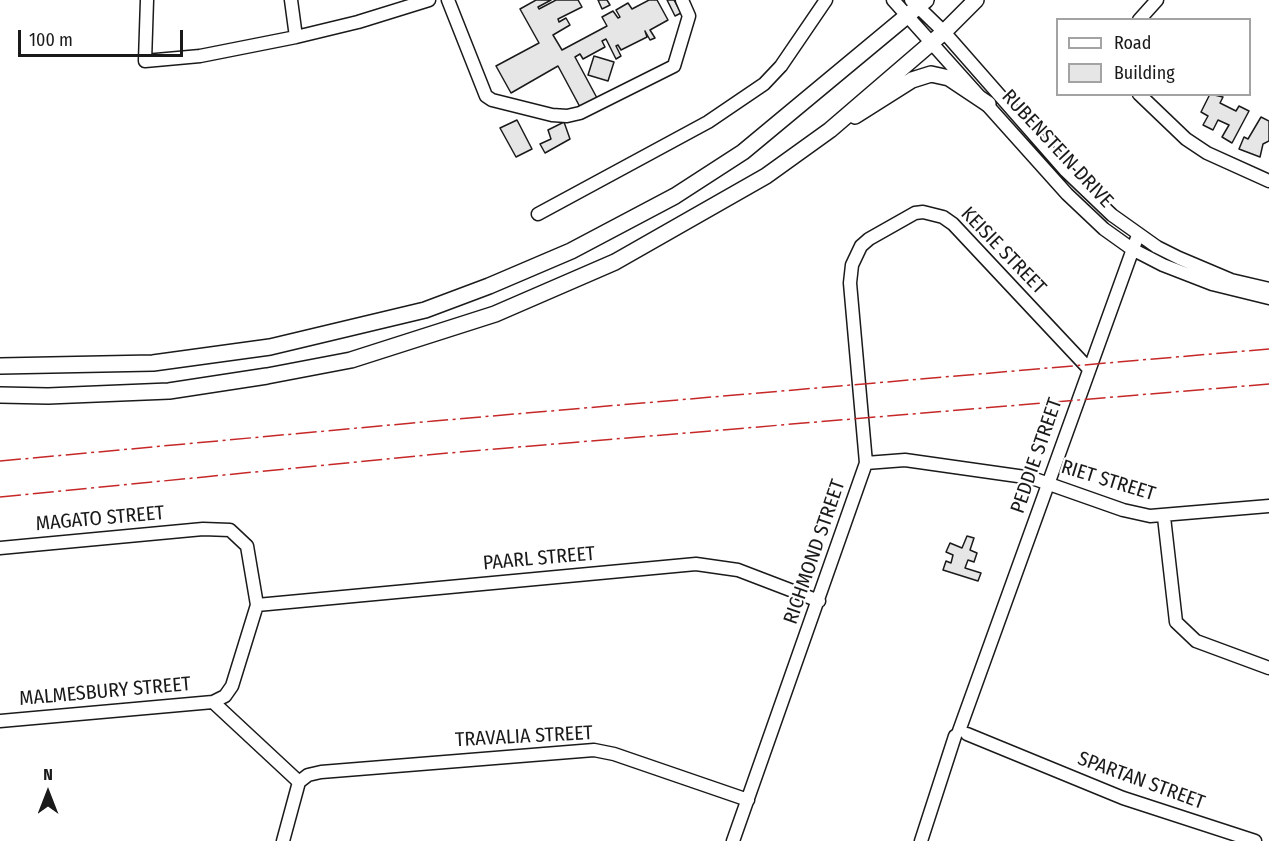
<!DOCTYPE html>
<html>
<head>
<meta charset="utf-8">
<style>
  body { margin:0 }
  #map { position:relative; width:1269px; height:841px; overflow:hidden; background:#fff; font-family:"Fira Sans Condensed",sans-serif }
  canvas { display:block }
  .legend { position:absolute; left:1056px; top:18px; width:195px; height:78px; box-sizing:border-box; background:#fff; border:2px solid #a3a3a3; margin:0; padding:8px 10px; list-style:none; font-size:18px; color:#1a1a1a }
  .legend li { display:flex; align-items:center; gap:12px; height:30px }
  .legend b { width:30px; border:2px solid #a3a3a3 }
  .north { position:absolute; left:18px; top:763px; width:60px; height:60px; -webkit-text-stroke:4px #fff; paint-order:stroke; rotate:0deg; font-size:16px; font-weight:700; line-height:24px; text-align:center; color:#1a1a1a }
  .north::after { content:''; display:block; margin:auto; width:21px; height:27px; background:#1a1a1a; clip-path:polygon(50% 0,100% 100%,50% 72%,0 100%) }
  .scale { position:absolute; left:18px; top:30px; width:165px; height:27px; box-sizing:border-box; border:3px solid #1a1a1a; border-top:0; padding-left:8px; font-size:18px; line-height:21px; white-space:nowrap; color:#1a1a1a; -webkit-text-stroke:4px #fff; paint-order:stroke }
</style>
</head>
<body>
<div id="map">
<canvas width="1269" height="841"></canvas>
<ul class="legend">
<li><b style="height:8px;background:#fff"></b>Road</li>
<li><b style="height:16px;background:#e6e6e6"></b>Building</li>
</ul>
<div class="north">N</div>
<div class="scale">100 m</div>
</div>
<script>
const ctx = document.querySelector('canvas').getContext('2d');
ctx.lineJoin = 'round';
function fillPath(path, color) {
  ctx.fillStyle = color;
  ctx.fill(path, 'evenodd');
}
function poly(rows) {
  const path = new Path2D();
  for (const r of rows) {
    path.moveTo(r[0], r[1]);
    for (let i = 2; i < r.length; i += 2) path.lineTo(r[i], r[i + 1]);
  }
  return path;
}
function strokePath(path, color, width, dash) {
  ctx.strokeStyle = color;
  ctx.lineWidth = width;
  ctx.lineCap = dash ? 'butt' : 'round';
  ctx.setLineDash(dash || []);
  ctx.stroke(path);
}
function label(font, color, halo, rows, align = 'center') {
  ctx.font = font + ' "Fira Sans Condensed",sans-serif';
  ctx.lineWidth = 4.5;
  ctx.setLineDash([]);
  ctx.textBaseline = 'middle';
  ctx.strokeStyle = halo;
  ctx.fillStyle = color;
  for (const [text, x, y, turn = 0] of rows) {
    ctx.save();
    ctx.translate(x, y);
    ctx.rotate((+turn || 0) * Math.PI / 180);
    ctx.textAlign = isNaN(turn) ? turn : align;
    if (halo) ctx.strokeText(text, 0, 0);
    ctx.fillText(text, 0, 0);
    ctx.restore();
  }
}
const building = poly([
  [536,0,551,0,538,7,539,9,556,0,578,0,582,7,558,19,559,22,566,18,570,25,553,35,562,50,607,26,602,17,613,11,618,18,620,17,616,10,628,3,632,9,649,0,657,0,668,20,650,30,655,38,650,40,645,31,647,37,621,50,618,45,616,46,621,56,616,59,606,39,602,41,605,47,583,59,580,54,575,57,597,98,580,107,558,66,511,93,496,66,539,43,520,9,536,0],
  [598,0,607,0,610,5,602,9,598,0],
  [667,0,674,0,681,13,675,16,667,0],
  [594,56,614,62,608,81,588,75,594,56],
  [1210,94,1223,97,1220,103,1236,111,1239,106,1249,111,1232,143,1222,137,1229,125,1218,120,1213,130,1203,125,1208,116,1201,112,1210,94],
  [1261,117,1269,121,1269,141,1263,144,1260,157,1239,149,1244,137,1248,139,1261,117],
  [517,120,532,149,516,157,500,128,517,120],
  [564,122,570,139,545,153,540,144,551,139,548,130,564,122],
  [967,536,974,538,970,550,977,553,974,562,968,560,965,568,981,573,978,581,943,570,946,561,951,563,953,555,946,552,950,543,962,548,967,536]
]);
fillPath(building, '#e6e6e6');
strokePath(building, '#1a1a1a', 1.5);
const minor = poly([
  [147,0,145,61,200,56,296,37,358,22,429,0],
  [291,0,296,37],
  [448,0,486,96,492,100,552,115,567,116,580,113,674,66,689,16,682,0],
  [893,0,1067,194,1104,229,1132,249,1163,265,1212,284,1269,298],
  [911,0,944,32,1066,171,1112,215,1157,247,1179,258,1231,280,1269,289],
  [1139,20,1157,0],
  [1139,94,1186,139,1207,153,1269,181],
  [538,214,708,122,764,84,781,66,826,0],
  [866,463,905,460,1032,478,1123,510,1150,516,1269,506],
  [1164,517,1176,622,1196,641,1269,668],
  [0,548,203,529,230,530,247,546,257,605,232,686,225,696,213,702,0,721],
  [257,605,696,564,738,570,819,601],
  [213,702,299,782,283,841],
  [959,731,1138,235],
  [967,734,1123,798,1255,841],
  [299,782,308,775,321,772,594,750,614,754,748,800],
  [733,841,866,463,850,283,852,265,861,246,869,239,915,213,923,212,943,217,953,224,1088,368],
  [921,841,955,736]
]);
const major = poly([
  [855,116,912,80,931,74,949,78,988,104],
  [0,366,153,363,270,347,425,310,489,286,571,251,675,196,743,152,926,0],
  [0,395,48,396,169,391,267,376,351,360,495,314,615,262,766,176,830,130,944,32,976,0]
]);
strokePath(minor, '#1a1a1a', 15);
strokePath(major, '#1a1a1a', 18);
strokePath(minor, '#fff', 12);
strokePath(major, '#fff', 15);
strokePath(poly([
  [0,461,434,421,1269,349],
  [0,497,448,453,1269,384]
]), '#c62828', 1.5, [21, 4.5, 3, 4.5]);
label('20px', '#1a1a1a', '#fff', [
  ["RUBENSTEIN DRIVE",1057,149,47],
  ["KEISIE STREET",1003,251,46],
  ["PEDDIE STREET",1037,456,-71],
  ["RIET STREET",1108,481,17],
  ["MAGATO STREET",100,519,-5],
  ["RICHMOND STREET",815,552,-71],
  ["PAARL STREET",539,559,-5],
  ["MALMESBURY STREET",105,692,-5],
  ["TRAVALIA STREET",524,737,-3],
  ["SPARTAN STREET",1141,781,20]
]);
</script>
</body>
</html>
